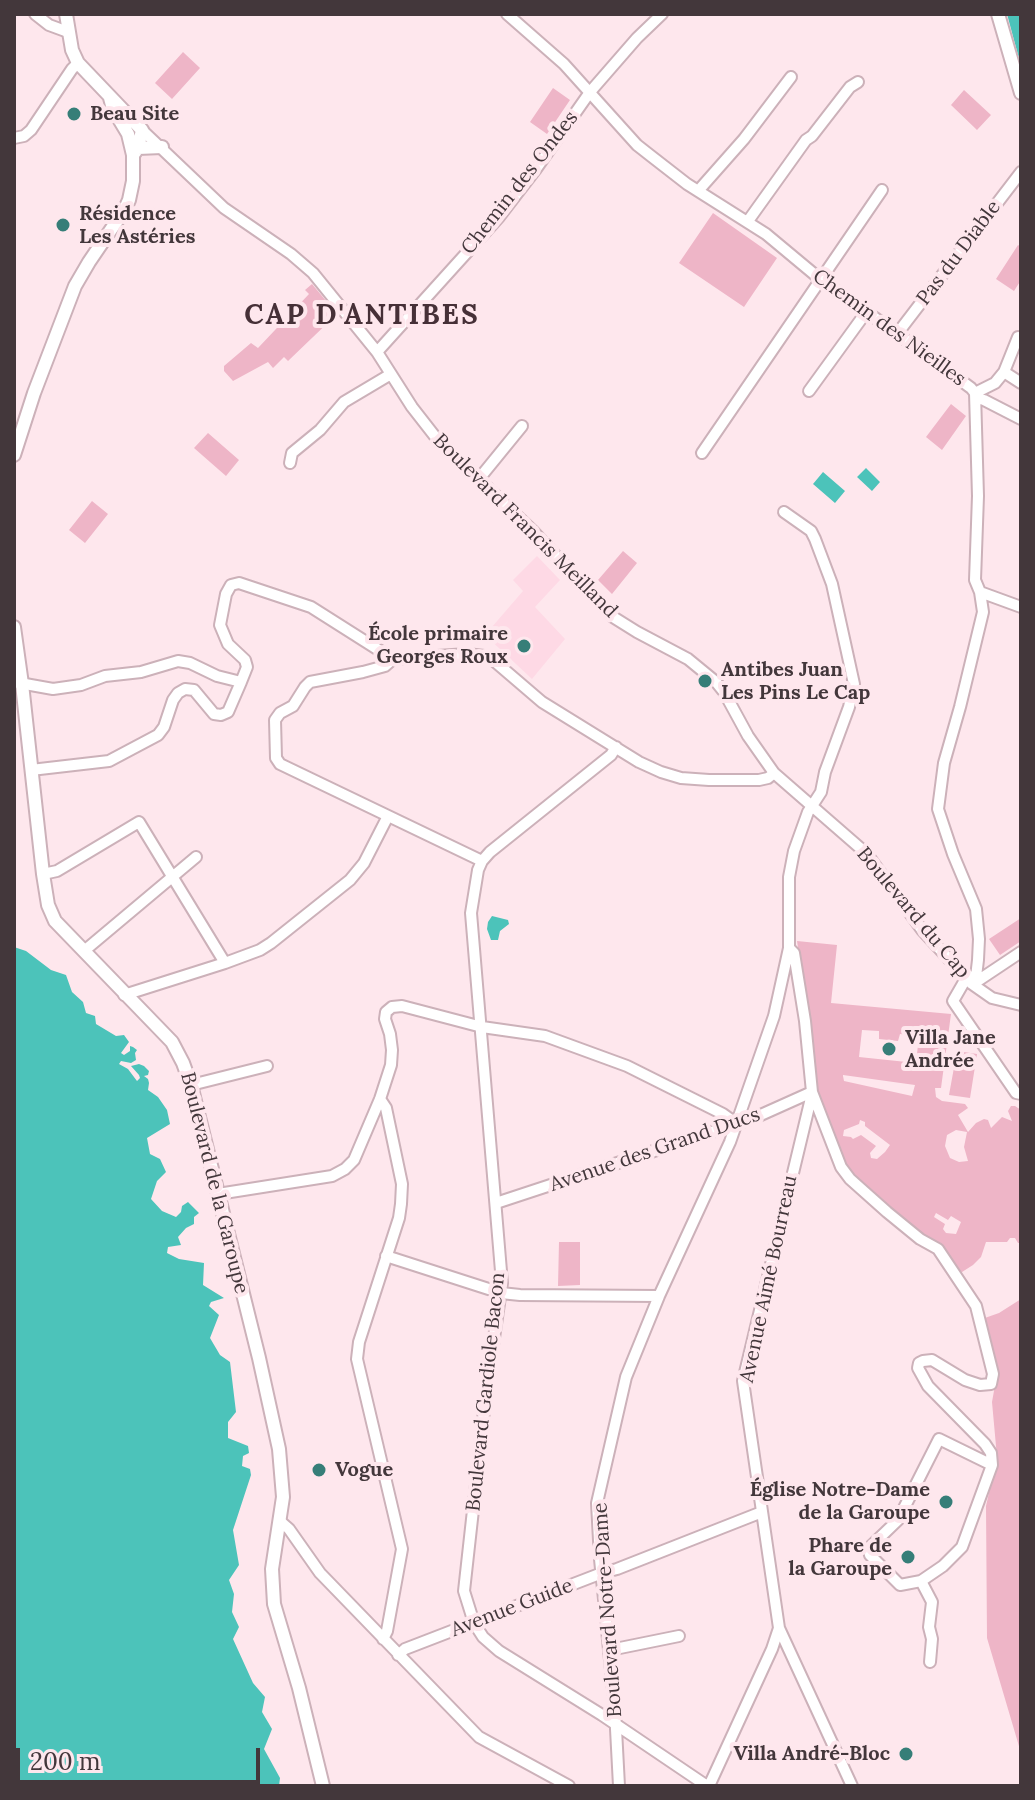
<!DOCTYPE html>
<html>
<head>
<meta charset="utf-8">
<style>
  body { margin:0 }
  #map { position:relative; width:1035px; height:1800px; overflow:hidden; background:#fee7ed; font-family:Lora,serif }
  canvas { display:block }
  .frame { position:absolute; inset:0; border:16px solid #43373b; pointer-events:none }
  .scale { position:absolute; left:16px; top:1748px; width:244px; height:36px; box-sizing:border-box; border:4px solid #43373b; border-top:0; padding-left:10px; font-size:24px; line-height:28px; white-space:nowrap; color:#43373b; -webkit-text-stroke:6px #fee7ed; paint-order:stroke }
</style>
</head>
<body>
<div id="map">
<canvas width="1035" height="1800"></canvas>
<div class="frame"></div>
<div class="scale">200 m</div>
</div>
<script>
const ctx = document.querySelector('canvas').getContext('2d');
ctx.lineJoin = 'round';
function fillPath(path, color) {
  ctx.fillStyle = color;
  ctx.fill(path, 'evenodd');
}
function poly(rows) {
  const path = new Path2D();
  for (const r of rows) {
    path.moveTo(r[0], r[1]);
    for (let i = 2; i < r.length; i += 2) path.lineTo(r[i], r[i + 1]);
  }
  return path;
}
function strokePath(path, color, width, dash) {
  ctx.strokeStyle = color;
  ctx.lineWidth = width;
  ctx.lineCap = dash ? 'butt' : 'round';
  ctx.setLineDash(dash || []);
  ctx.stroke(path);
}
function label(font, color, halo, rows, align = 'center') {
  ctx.font = font + ' Lora,serif';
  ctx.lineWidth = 8;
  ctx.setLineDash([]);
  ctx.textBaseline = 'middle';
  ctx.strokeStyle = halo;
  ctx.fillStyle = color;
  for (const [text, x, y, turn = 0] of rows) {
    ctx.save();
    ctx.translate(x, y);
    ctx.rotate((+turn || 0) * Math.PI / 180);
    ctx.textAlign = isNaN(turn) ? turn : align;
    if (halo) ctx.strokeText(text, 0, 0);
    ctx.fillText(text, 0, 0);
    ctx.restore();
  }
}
fillPath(poly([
  [537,556,560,580,535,607,565,639,532,679,485,635,523,591,513,580]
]), '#fed9e5');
fillPath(poly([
  [183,52,200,68,172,99,155,83],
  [553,88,570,100,547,134,530,122],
  [964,90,991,115,977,130,951,105],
  [713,213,777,258,744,307,679,263],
  [1018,245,1021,247,1021,280,1014,291,996,279],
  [312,284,337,314,288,361,284,357,273,368,268,362,233,381,224,371,224,366,251,343,258,348,309,294,305,290],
  [951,404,966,416,942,450,926,437],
  [208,433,239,460,226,476,194,448],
  [92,501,108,514,85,543,69,530],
  [623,551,637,563,612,594,598,580],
  [1021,918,1021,941,1000,955,989,939],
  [797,941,837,945,831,1003,951,1014,941,1088,935,1088,936,1097,942,1101,965,1104,968,1108,958,1115,968,1132,976,1123,984,1119,988,1120,991,1128,1002,1117,1012,1121,1008,1111,1011,1106,1015,1106,1021,1110,1021,1243,1018,1243,1015,1238,1010,1238,1007,1242,986,1242,981,1257,973,1265,962,1272,954,1270,938,1249,850,1179,812,1092,810,1030],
  [862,1030,879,1031,879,1039,898,1041,900,1034,919,1036,916,1063,859,1057],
  [843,1076,843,1075,915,1085,912,1096,844,1081],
  [860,1120,865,1122,865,1126,890,1145,885,1152,877,1159,871,1158,870,1153,876,1146,861,1135,853,1139,851,1137,843,1136,844,1130,859,1124],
  [956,1130,967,1132,964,1147,968,1161,959,1162,950,1158,945,1146,947,1135],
  [936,1213,948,1220,951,1216,961,1222,956,1234,946,1233,943,1229,945,1224,934,1217],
  [957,1051,977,1054,970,1098,949,1095],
  [559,1242,580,1242,580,1285,558,1286],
  [1021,1299,1021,1753,987,1638,986,1506,997,1457,992,1402,997,1374,988,1332,982,1319,999,1313]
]), '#eeb5c7');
fillPath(poly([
  [1007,14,1021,14,1021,66],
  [866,468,880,482,872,491,857,477],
  [823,472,845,491,835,503,813,484],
  [492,916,508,920,509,924,500,931,498,940,491,940,487,929,488,922],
  [14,947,26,951,51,970,66,975,72,992,83,1002,86,1013,95,1016,96,1024,116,1036,124,1035,129,1042,121,1053,124,1055,130,1051,130,1046,133,1047,137,1050,135,1053,136,1060,131,1063,121,1061,119,1064,128,1069,137,1081,140,1078,139,1075,131,1066,139,1064,144,1066,149,1071,148,1075,144,1076,148,1079,149,1083,148,1090,158,1097,167,1110,170,1124,147,1138,150,1154,160,1159,166,1172,157,1181,151,1199,162,1211,176,1217,181,1212,182,1206,188,1202,199,1213,194,1217,194,1224,186,1228,178,1237,181,1245,168,1247,167,1253,179,1259,204,1263,203,1285,224,1298,211,1302,209,1306,219,1315,210,1338,220,1355,230,1362,236,1412,228,1422,228,1438,248,1446,249,1453,243,1456,242,1466,250,1469,251,1475,233,1530,239,1565,229,1580,234,1594,232,1612,239,1627,233,1639,253,1683,265,1697,262,1712,272,1729,264,1749,280,1778,279,1786,14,1786]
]), '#4cc3ba');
const minor = poly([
  [35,14,49,25,68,32],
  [507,14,564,64,637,145,651,156,687,184,766,234,820,279,895,332,971,388,975,393,978,496,975,580,980,592,983,612,960,707,944,763,938,809,953,854,976,909,979,939,978,960,976,977,972,984],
  [142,130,224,208,291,254,313,273,377,352,412,407,437,439,533,531,613,617,637,632,688,659,716,682,724,692,748,736,774,773,867,854,922,930,972,984,992,998,1021,1005],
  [14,138,24,136,31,130,72,69,78,63],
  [698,191,744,139,791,77],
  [748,221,806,140,812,136,850,87,858,82],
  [897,334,1021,172],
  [377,352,499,217,536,169,590,92,637,38,662,14],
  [1004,372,1018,337],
  [809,391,867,311],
  [975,393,995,383,1004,372,1021,383],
  [977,398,984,400,1021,419],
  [702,453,882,190],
  [290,463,292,453,320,430,344,402,391,374],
  [478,480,522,426],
  [980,592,1021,607],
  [393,659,385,666,363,672,310,682,305,687,293,706,280,713,275,720,276,758,280,764,482,861],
  [14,682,53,689,81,685,105,676,141,672,178,661,190,663,217,676,241,682,247,667,245,660,228,644,220,625,226,594,231,585,239,583,311,607,393,659,467,654,484,656,493,660,542,702,639,762,661,772,681,778,709,780,759,780,768,778,774,773],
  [616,747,611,755,490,852,482,861,478,870,471,913,502,1283,486,1393,464,1591,474,1623,483,1637,499,1651,602,1715,707,1786],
  [31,770,109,761,158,735,164,727,173,700,178,693,185,689,194,690,214,714,221,715,228,712,241,682],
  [43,874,57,871,139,822,225,963],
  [789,948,794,953,805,1021,812,1092,841,1167,850,1179,887,1212,920,1239,938,1249,976,1306,993,1374,991,1384,980,1385,965,1380,932,1360,923,1361,919,1363,918,1368,928,1386,985,1444,991,1453,992,1465,962,1547,943,1566,921,1581,900,1585,870,1555,869,1551,870,1547,898,1520,939,1439,992,1465],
  [84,951,196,857],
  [968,975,953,1001,1016,1093,1021,1094],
  [973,984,1021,952],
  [124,995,225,963,260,950,271,943,350,880,364,863,388,816],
  [191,1085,267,1066],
  [812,1094,743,1381,779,1628,852,1786],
  [380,1099,386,1108,402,1184,401,1204,399,1218,359,1342,357,1359,402,1549,387,1631,383,1639],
  [218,1194,332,1176,345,1169,354,1160,380,1099,391,1065,392,1050,390,1034,385,1019,386,1012,392,1007,402,1006,482,1027,545,1036,627,1066,723,1114,737,1124],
  [496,1203,754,1118,812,1092],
  [386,1256,501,1293,520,1295,659,1296],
  [281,1522,289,1529,320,1573,479,1737,569,1786],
  [921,1581,932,1602,929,1627,932,1639,930,1662],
  [610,1650,679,1636],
  [398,1655,405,1649,602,1573,617,1569,762,1512],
  [619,1786,615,1710,600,1559,597,1503,626,1377,659,1296,730,1142,774,1016,789,948,789,877,794,851,808,812,821,792,825,772,849,707,854,684,832,584,815,539,811,531,784,512],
  [709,1786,772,1649,779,1628]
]);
const tertiary = poly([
  [66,14,72,50,78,63,142,130,138,148,133,155],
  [998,14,1021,93],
  [138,148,162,147],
  [14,455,34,393,75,286,89,262,125,209,129,200,133,181,133,155,128,134,113,109,110,98],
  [14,627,22,684,43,874,48,905,55,921,172,1042,183,1063,191,1085,259,1358,279,1449,283,1497,272,1569,274,1604,299,1688,323,1786]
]);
strokePath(minor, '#ccb1b9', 14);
strokePath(tertiary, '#ccb1b9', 16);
strokePath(minor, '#fff', 10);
strokePath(tertiary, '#fff', 12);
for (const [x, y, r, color] of [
  [74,114,8,"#367e78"],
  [63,225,8,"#367e78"],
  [524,646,8,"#367e78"],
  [705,681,8,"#367e78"],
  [889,1049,8,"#367e78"],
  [319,1470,8,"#367e78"],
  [946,1502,8,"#367e78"],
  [908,1557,8,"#367e78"],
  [906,1754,8,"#367e78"]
]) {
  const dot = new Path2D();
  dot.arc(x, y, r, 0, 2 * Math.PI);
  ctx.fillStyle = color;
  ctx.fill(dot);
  strokePath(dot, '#fee7ed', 3);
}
label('bold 20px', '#43373b', '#fee7ed', [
  ["Beau Site",90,114],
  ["Résidence",79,214],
  ["Les Astéries",79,237],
  ["École primaire",508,634,"right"],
  ["Georges Roux",508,657,"right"],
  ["Antibes Juan",721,670],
  ["Les Pins Le Cap",721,693],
  ["Villa Jane",905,1038],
  ["Andrée",905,1061],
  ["Vogue",335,1470],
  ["Église Notre-Dame",930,1490,"right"],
  ["de la Garoupe",930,1513,"right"],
  ["Phare de",892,1546,"right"],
  ["la Garoupe",892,1569,"right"],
  ["Villa André-Bloc",890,1754,"right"]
], 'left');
label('20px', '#43373b', '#fee7ed', [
  ["Chemin des Ondes",520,183,-52],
  ["Pas du Diable",959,253,-53],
  ["Chemin des Nieilles",889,328,36],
  ["Boulevard Francis Meilland",525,526,45],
  ["Boulevard du Cap",913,913,50],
  ["Avenue des Grand Ducs",655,1150,-19],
  ["Boulevard de la Garoupe",214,1183,76],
  ["Avenue Aimé Bourreau",769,1279,-78],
  ["Boulevard Gardiole Bacon",486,1392,-84],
  ["Avenue Guide",512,1608,-21],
  ["Boulevard Notre-Dame",608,1610,-94]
]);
ctx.letterSpacing = '2px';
label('bold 28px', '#463037', '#fee7ed', [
  ["CAP D'ANTIBES",362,316]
]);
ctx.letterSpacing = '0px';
</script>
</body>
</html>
